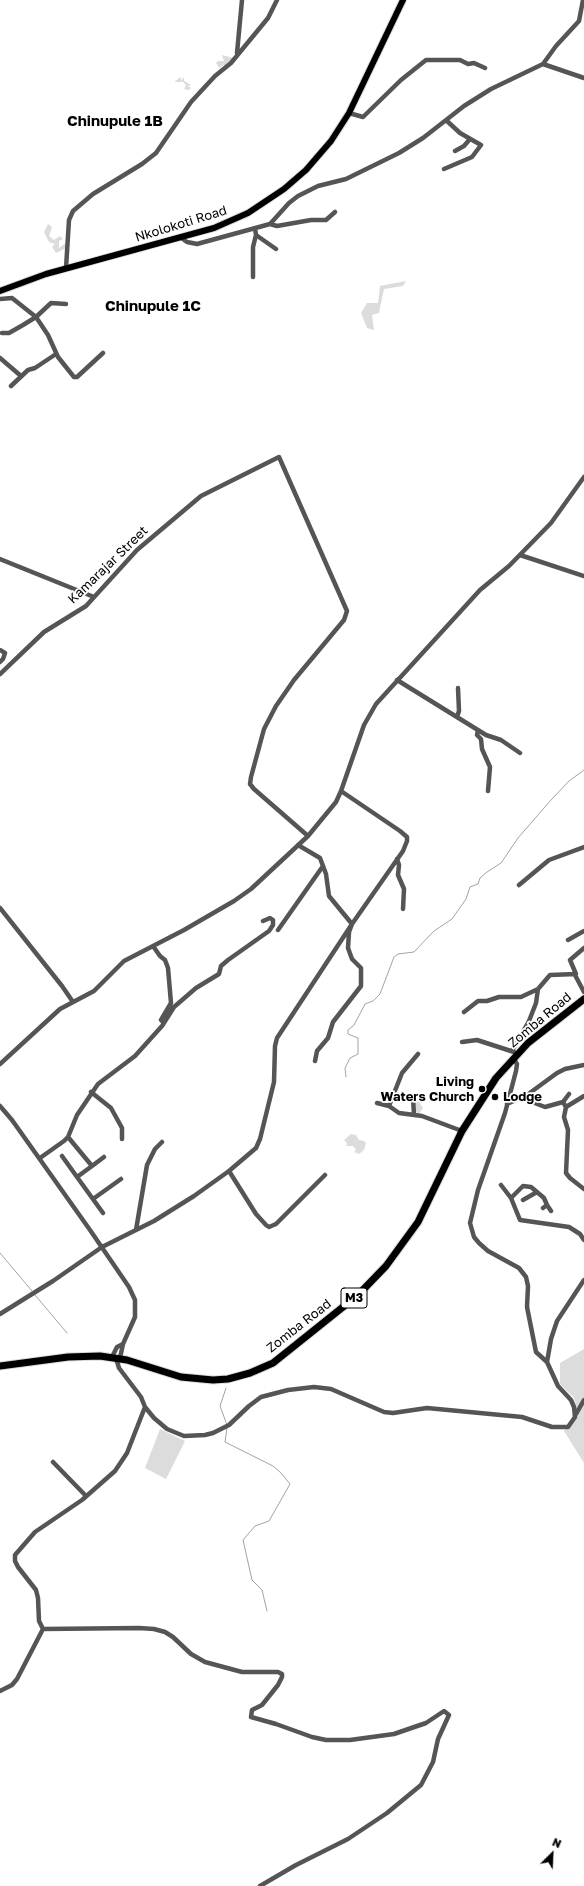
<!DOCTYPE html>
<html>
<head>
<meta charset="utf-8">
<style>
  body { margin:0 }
  #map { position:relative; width:584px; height:1886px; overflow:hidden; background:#fff; font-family:"Golos Text",sans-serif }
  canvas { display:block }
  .north { position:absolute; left:532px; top:1834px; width:40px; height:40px; -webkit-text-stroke:3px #fff; paint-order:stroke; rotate:24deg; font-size:11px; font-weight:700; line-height:16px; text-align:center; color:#000 }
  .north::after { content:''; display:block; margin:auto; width:14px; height:18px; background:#000; clip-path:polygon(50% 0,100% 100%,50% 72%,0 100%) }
</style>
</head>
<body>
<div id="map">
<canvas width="584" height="1886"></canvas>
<div class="north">N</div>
</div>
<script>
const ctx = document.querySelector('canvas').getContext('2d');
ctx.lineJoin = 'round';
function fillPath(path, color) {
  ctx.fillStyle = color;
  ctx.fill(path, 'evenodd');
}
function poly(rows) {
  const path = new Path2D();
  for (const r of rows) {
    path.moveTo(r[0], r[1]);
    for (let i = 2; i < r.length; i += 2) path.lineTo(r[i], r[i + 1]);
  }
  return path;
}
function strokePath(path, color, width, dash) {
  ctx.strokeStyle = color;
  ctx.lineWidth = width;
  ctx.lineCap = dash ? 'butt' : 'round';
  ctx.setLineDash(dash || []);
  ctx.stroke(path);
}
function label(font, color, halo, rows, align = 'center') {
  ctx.font = font + ' "Golos Text",sans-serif';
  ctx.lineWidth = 3.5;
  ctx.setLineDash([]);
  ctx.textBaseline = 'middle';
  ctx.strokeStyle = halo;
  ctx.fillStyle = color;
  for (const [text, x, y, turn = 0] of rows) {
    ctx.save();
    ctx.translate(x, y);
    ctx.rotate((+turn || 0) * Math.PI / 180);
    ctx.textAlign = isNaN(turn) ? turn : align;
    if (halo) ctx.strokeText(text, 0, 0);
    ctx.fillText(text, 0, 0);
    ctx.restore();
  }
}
fillPath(poly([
  [222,55,233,58,226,66,224,65,219,68,216,63,218,61,224,61],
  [181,77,181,81,184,77,184,81,191,85,188,86,191,88,189,90,184,89,186,85,183,82,174,82],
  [48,224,52,227,49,236,54,240,60,236,63,239,59,241,59,248,66,243,68,247,56,253,52,247,55,244,49,242,44,232],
  [406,281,403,286,384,289,379,313,372,315,374,330,367,328,361,313,367,303,378,303,380,286],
  [415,1096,423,1108,419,1114,416,1112],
  [351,1134,356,1135,359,1140,364,1141,366,1143,364,1150,359,1154,354,1152,356,1150,353,1146,346,1146,347,1143,344,1140],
  [584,1349,584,1463,564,1431,578,1414,574,1398,560,1384,560,1363],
  [160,1429,185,1441,166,1479,145,1468]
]), '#dcdcdc');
strokePath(poly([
  [346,1077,345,1068,350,1058,358,1054,358,1038,348,1034,348,1030,354,1025,365,1004,373,1001,380,994,394,957,398,954,414,952,434,931,452,919,466,899,470,887,478,884,480,878,487,872,501,863,518,838,551,800,569,781,584,770],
  [0,1253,32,1291],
  [35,1295,67,1333],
  [226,1388,220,1406,227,1425],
  [227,1428,225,1442,273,1466,281,1473,290,1484,269,1521,255,1526,243,1540,252,1580,262,1590,267,1611]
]), '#a3a3a3', 1);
const major = poly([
  [0,291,46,274,214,228,248,213,284,189,306,170,331,141,349,113,403,0]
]);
const highway = poly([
  [0,1366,68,1357,100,1356,127,1360,181,1377,213,1380,228,1379,250,1373,273,1363,358,1295,386,1266,418,1222,462,1131,496,1078,528,1043,584,999]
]);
strokePath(major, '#dbdbdb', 8);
strokePath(highway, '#dbdbdb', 9);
strokePath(poly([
  [237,53,242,0],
  [543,64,584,78],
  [349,113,363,117,401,80,426,60,460,60,468,64,474,63,485,68],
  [455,151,464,146,470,139],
  [444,169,472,157,481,145,460,133,447,121],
  [270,224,277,226,311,220,326,220,335,212],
  [256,235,276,249],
  [180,237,187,242,197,244,270,224,289,203,298,196,318,186,346,179,399,153,423,138,464,106,491,89,543,64,556,46,579,21,583,0],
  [66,268,69,220,73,211,93,194,142,164,156,153,191,102,215,76,231,63,268,18,277,0],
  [253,277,253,247,256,235,255,228],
  [0,299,12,298,36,317,48,335,58,357,74,377,77,377,103,353],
  [2,333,9,333,23,325,36,317,51,303,66,304],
  [0,358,21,376],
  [11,386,28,370,35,368,56,354],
  [520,555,584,576],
  [0,559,94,597],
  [0,650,5,653,3,659,0,662],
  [0,674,44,632,86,606,137,550,201,496,279,457,347,611,344,620,294,680,276,706,264,729,251,777,250,784,254,789,308,836],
  [397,680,486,735,501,740,520,753],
  [457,717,459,711,458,688],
  [478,730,477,735,481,739,482,749,490,767,488,791],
  [298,845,320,858,326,874,329,896,352,924,349,932,348,948,352,959,361,968,361,986,333,1022,328,1038,317,1051,315,1061],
  [397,859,399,865,398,875,404,889,403,909],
  [519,885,549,860,584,847],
  [0,908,62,986,73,1002],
  [278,930,323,866],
  [568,940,584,931],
  [153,946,160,956,165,960,168,968,171,1003,161,1020,164,1023],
  [575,975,584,992],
  [464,1012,478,1001,487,1001,499,997,521,997,538,989],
  [462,1042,477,1040,514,1052],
  [512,1051,529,1021,536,1003,538,989,550,975,576,974,570,960,584,948],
  [418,1054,402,1073,389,1106,399,1113,422,1116,462,1131],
  [0,1064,60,1009,94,991,124,961,184,930,234,901,251,889,308,836,336,802,341,791,364,725,376,704,480,590,509,566,551,523,584,477],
  [91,1092,111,1108,122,1128,122,1139],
  [527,1095,532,1102,545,1107,563,1102,569,1094],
  [413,1097,414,1115],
  [563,1102,566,1107,564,1117,568,1130,566,1173,570,1178,584,1189],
  [377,1103,389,1106],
  [507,1104,527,1095,557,1073,565,1069,584,1065],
  [0,1106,12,1120,90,1230,129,1287,135,1300,135,1317,123,1344,120,1358],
  [566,1107,584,1096],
  [68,1137,92,1166,77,1177,103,1213],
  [62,1156,77,1177],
  [40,1158,64,1141,68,1137,77,1115,98,1084,135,1056,162,1026,174,1007,196,988,219,974,221,966,228,960,269,931,273,925,273,920,270,918,263,921],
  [92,1166,104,1157],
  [229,1171,256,1214,266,1225,269,1227,276,1224,325,1175],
  [501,1185,511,1198,520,1220,569,1227,580,1234,584,1240],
  [511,1198,523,1186,531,1187,537,1192],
  [93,1199,121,1179],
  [523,1200,537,1192,544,1198,547,1205,543,1208],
  [547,1205,551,1211],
  [136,1230,147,1165,155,1149,162,1142],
  [0,1314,53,1281,102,1247,154,1221,194,1196,229,1171,256,1148,260,1139,274,1082,275,1046,277,1038,352,924,403,851,407,841,407,837,400,831,341,791],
  [112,1357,117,1347,123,1344],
  [116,1358,119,1368,141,1397,145,1407,154,1418,167,1429,184,1436,205,1435,213,1433,229,1425,249,1406,261,1397,288,1390,314,1387,331,1389,384,1412,393,1413,427,1408,522,1417,552,1427,568,1427,575,1417,574,1407,571,1400,558,1386,547,1362,536,1352,527,1307,528,1286,526,1277,519,1268,488,1251,479,1243,474,1237,470,1223,478,1190,505,1113,516,1071,517,1064,513,1058],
  [547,1362,551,1339,557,1321,584,1280],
  [145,1407,127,1453,115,1471,82,1500,35,1532,15,1555,15,1561,18,1567,36,1590,38,1598,39,1621,43,1629,139,1628,154,1629,165,1632,173,1637,191,1654,205,1662,242,1672,278,1672,282,1674,282,1677,278,1685,262,1705,252,1710,251,1717,276,1724,312,1737,326,1740,350,1740,394,1734,426,1723,444,1711,449,1715,438,1739,433,1762,421,1785,387,1813,348,1839,296,1865,260,1886],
  [576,1414,584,1400],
  [53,1462,86,1496],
  [0,1691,12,1685,17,1679,43,1629]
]), '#555', 4.5);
strokePath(major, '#000', 6);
strokePath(highway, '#000', 7);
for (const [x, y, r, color] of [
  [482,1089,4,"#000"],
  [495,1097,4,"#000"]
]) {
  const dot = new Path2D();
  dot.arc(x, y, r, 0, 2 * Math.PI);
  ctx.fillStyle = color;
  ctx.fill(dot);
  strokePath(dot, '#fff', 1.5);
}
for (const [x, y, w] of [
  [354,1298,26]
]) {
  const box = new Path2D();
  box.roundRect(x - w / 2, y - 10, w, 20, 3);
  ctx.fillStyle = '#fff';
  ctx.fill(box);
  strokePath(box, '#000', 1);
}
label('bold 12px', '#000', null, [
  ["M3",354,1298]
]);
label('13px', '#000', '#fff', [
  ["Nkolokoti Road",181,224,-17],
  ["Kamarajar Street",108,565,-44],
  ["Zomba Road",540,1020,-40],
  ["Zomba Road",299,1326,-38]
]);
label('bold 13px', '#000', '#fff', [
  ["Living",474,1082],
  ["Waters Church",474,1097],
  ["Lodge",503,1097,"left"]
], 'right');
label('bold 15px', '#000', '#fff', [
  ["Chinupule 1B",115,121],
  ["Chinupule 1C",153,306]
]);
</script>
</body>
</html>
